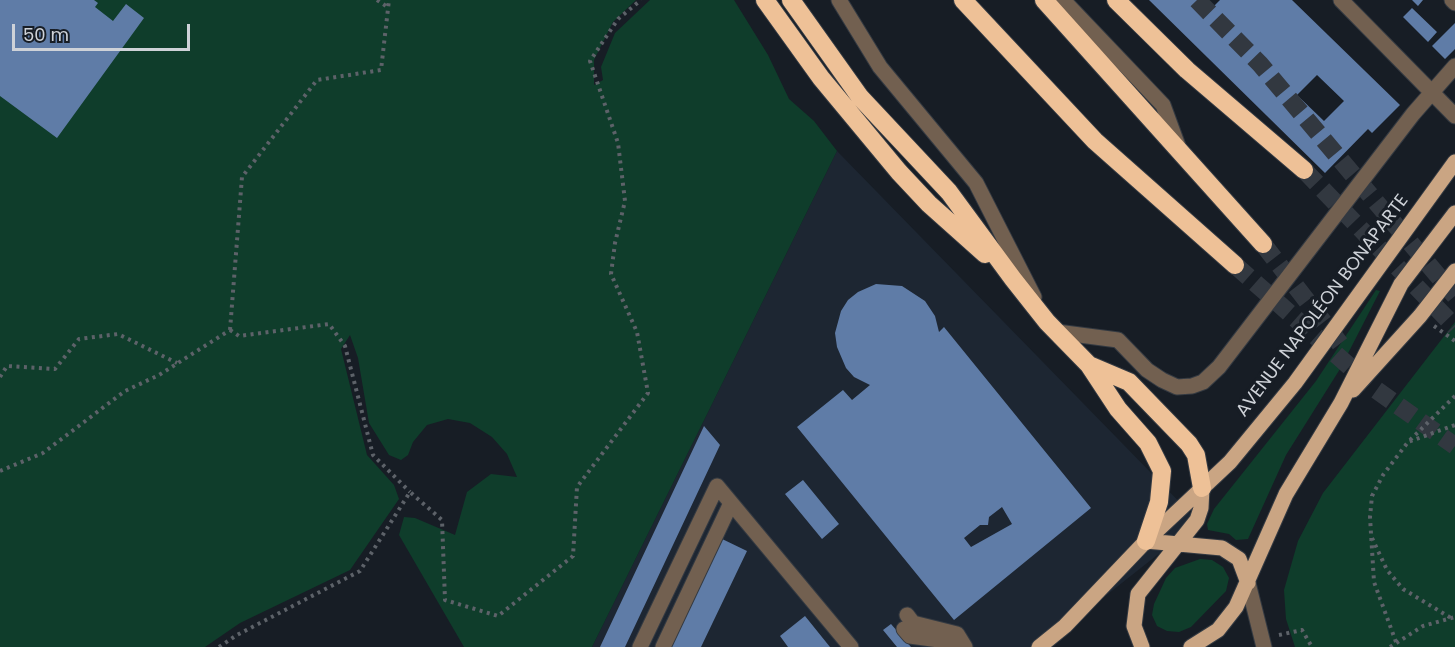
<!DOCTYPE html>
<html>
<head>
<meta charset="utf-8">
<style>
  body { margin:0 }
  #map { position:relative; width:1455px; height:647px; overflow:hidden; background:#171d25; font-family:Poppins,sans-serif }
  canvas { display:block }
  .scale { position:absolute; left:12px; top:24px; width:178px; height:27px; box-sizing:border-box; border:3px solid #ced2d8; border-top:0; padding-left:8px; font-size:18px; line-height:21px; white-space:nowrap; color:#ced2d8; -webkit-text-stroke:4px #171d25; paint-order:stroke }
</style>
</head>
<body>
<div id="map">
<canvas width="1455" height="647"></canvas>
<div class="scale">50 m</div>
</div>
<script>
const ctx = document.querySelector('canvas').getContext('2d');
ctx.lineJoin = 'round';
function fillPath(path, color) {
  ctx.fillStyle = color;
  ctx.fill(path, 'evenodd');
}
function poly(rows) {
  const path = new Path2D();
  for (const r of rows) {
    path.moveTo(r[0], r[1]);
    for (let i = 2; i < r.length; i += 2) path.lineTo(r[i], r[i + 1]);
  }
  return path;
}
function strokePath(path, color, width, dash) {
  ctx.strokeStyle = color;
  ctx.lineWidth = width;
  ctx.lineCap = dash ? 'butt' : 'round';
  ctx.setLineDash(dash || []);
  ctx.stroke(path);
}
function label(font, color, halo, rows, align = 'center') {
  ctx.font = font + ' Poppins,sans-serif';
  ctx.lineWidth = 6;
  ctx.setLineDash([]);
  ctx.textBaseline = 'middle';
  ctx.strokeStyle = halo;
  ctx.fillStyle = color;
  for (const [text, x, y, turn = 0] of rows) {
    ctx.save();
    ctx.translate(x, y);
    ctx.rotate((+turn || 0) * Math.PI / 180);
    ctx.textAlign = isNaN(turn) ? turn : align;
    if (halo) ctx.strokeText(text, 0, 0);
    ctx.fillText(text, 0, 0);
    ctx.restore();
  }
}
fillPath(poly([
  [837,151,1199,522,1041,647,592,647]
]), '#1d2632');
fillPath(poly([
  [0,0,636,0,613,22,594,60,594,85,603,80,601,67,615,33,650,0,734,0,768,55,789,99,814,121,837,151,592,647,464,647,399,535,404,517,415,518,455,535,467,492,491,474,517,477,507,454,492,437,470,423,448,419,427,425,413,442,408,455,401,460,389,455,369,423,358,358,350,335,341,349,367,455,394,485,399,499,350,570,240,623,205,647,0,647],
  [1376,290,1380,291,1340,369,1286,455,1248,539,1236,540,1229,534,1208,530,1207,524,1214,509,1316,381],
  [1455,322,1455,647,1295,647,1286,619,1284,590,1298,541,1323,493],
  [1200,559,1212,560,1223,567,1229,578,1226,591,1191,627,1179,632,1167,631,1157,626,1152,615,1154,604,1166,578,1175,568]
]), '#0f3d2b');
fillPath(poly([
  [0,0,94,0,98,3,95,7,113,21,126,4,144,18,57,138,0,96],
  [1149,0,1203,0,1212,8,1220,0,1292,0,1400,105,1372,133,1368,129,1325,173],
  [1317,75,1344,101,1324,121,1297,95],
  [1412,0,1423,0,1418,6],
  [1412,8,1437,32,1428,42,1403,17],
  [1455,23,1455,49,1445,59,1432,46],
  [876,284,902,286,925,301,935,316,939,332,944,327,1091,508,954,620,797,427,843,390,852,400,870,385,854,377,846,368,837,347,835,333,841,311,848,300,858,292],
  [1002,507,1012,524,971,547,964,538,980,525,988,525,989,517],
  [704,426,720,445,625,647,600,647],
  [803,480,839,524,822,539,785,494],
  [718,537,747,551,701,647,665,647],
  [805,616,830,647,788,647,780,636],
  [891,624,911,647,897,647,883,630]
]), '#5f7ca7');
strokePath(poly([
  [1197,0,1260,64,1455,296],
  [1304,170,1455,327],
  [1263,244,1341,345],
  [1235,265,1375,389,1455,446]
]), '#323840', 18, [18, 9]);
const minor = poly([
  [839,0,880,67,976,183,1034,297],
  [1063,0,1163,105,1178,146],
  [1341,0,1455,116],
  [1452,0,1455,3],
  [1057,332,1118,340,1147,370,1162,380,1177,387,1192,386,1203,382,1219,367,1413,114,1455,66],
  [1248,583,1264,647],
  [907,615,913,623,957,634,965,647],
  [904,629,910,636,946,641,952,647],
  [640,647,717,486,851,647],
  [663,647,731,503]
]);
const major = poly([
  [1353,390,1420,316,1455,271],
  [1146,541,1222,548,1239,559,1248,583],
  [1039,647,1065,626,1146,541,1230,462,1295,383,1455,162],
  [1142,647,1134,626,1138,594,1197,520,1201,508,1202,488],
  [1191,647,1218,630,1236,607,1286,494,1341,403,1401,284,1455,213]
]);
const highway = poly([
  [765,0,821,78,899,172,929,204,985,254],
  [791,0,860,97,949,192,1013,279,1047,322,1089,365,1118,409,1148,443,1162,471,1159,502,1146,541],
  [963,0,1095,141,1235,265],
  [1044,0,1263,244],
  [1116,0,1187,70,1304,170],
  [1089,365,1129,382,1189,444,1196,455,1202,488]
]);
strokePath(minor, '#343a42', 17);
strokePath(major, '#343a42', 17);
strokePath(highway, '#343a42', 20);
strokePath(poly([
  [377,0,386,6],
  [1434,326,1455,341],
  [230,330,242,177,317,80,381,70,389,0],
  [230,330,239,336,329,324,345,346,373,455,410,492],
  [0,377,7,366,55,369,79,339,118,334,177,363],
  [1455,396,1408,442,1455,425],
  [0,471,43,453,125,391,159,375,230,330],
  [1372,538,1387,570,1403,589,1451,618],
  [1279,635,1302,630,1312,647],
  [1396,642,1374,582,1370,517,1372,496,1383,475,1408,442],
  [219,647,237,635,360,571,410,492,442,520,445,600,498,616,573,556,577,487,648,393,637,332,611,274,615,243,625,201,618,143,590,61,618,19,641,0],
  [1390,647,1423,626,1455,617]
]), '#5d6269', 4, [3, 4.5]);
strokePath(minor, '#726050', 15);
strokePath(major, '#caa583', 15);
strokePath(highway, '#eec197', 18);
label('18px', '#ced2d8', '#171d25', [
  ["AVENUE NAPOLÉON BONAPARTE",1323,306,-53]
]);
</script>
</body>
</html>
